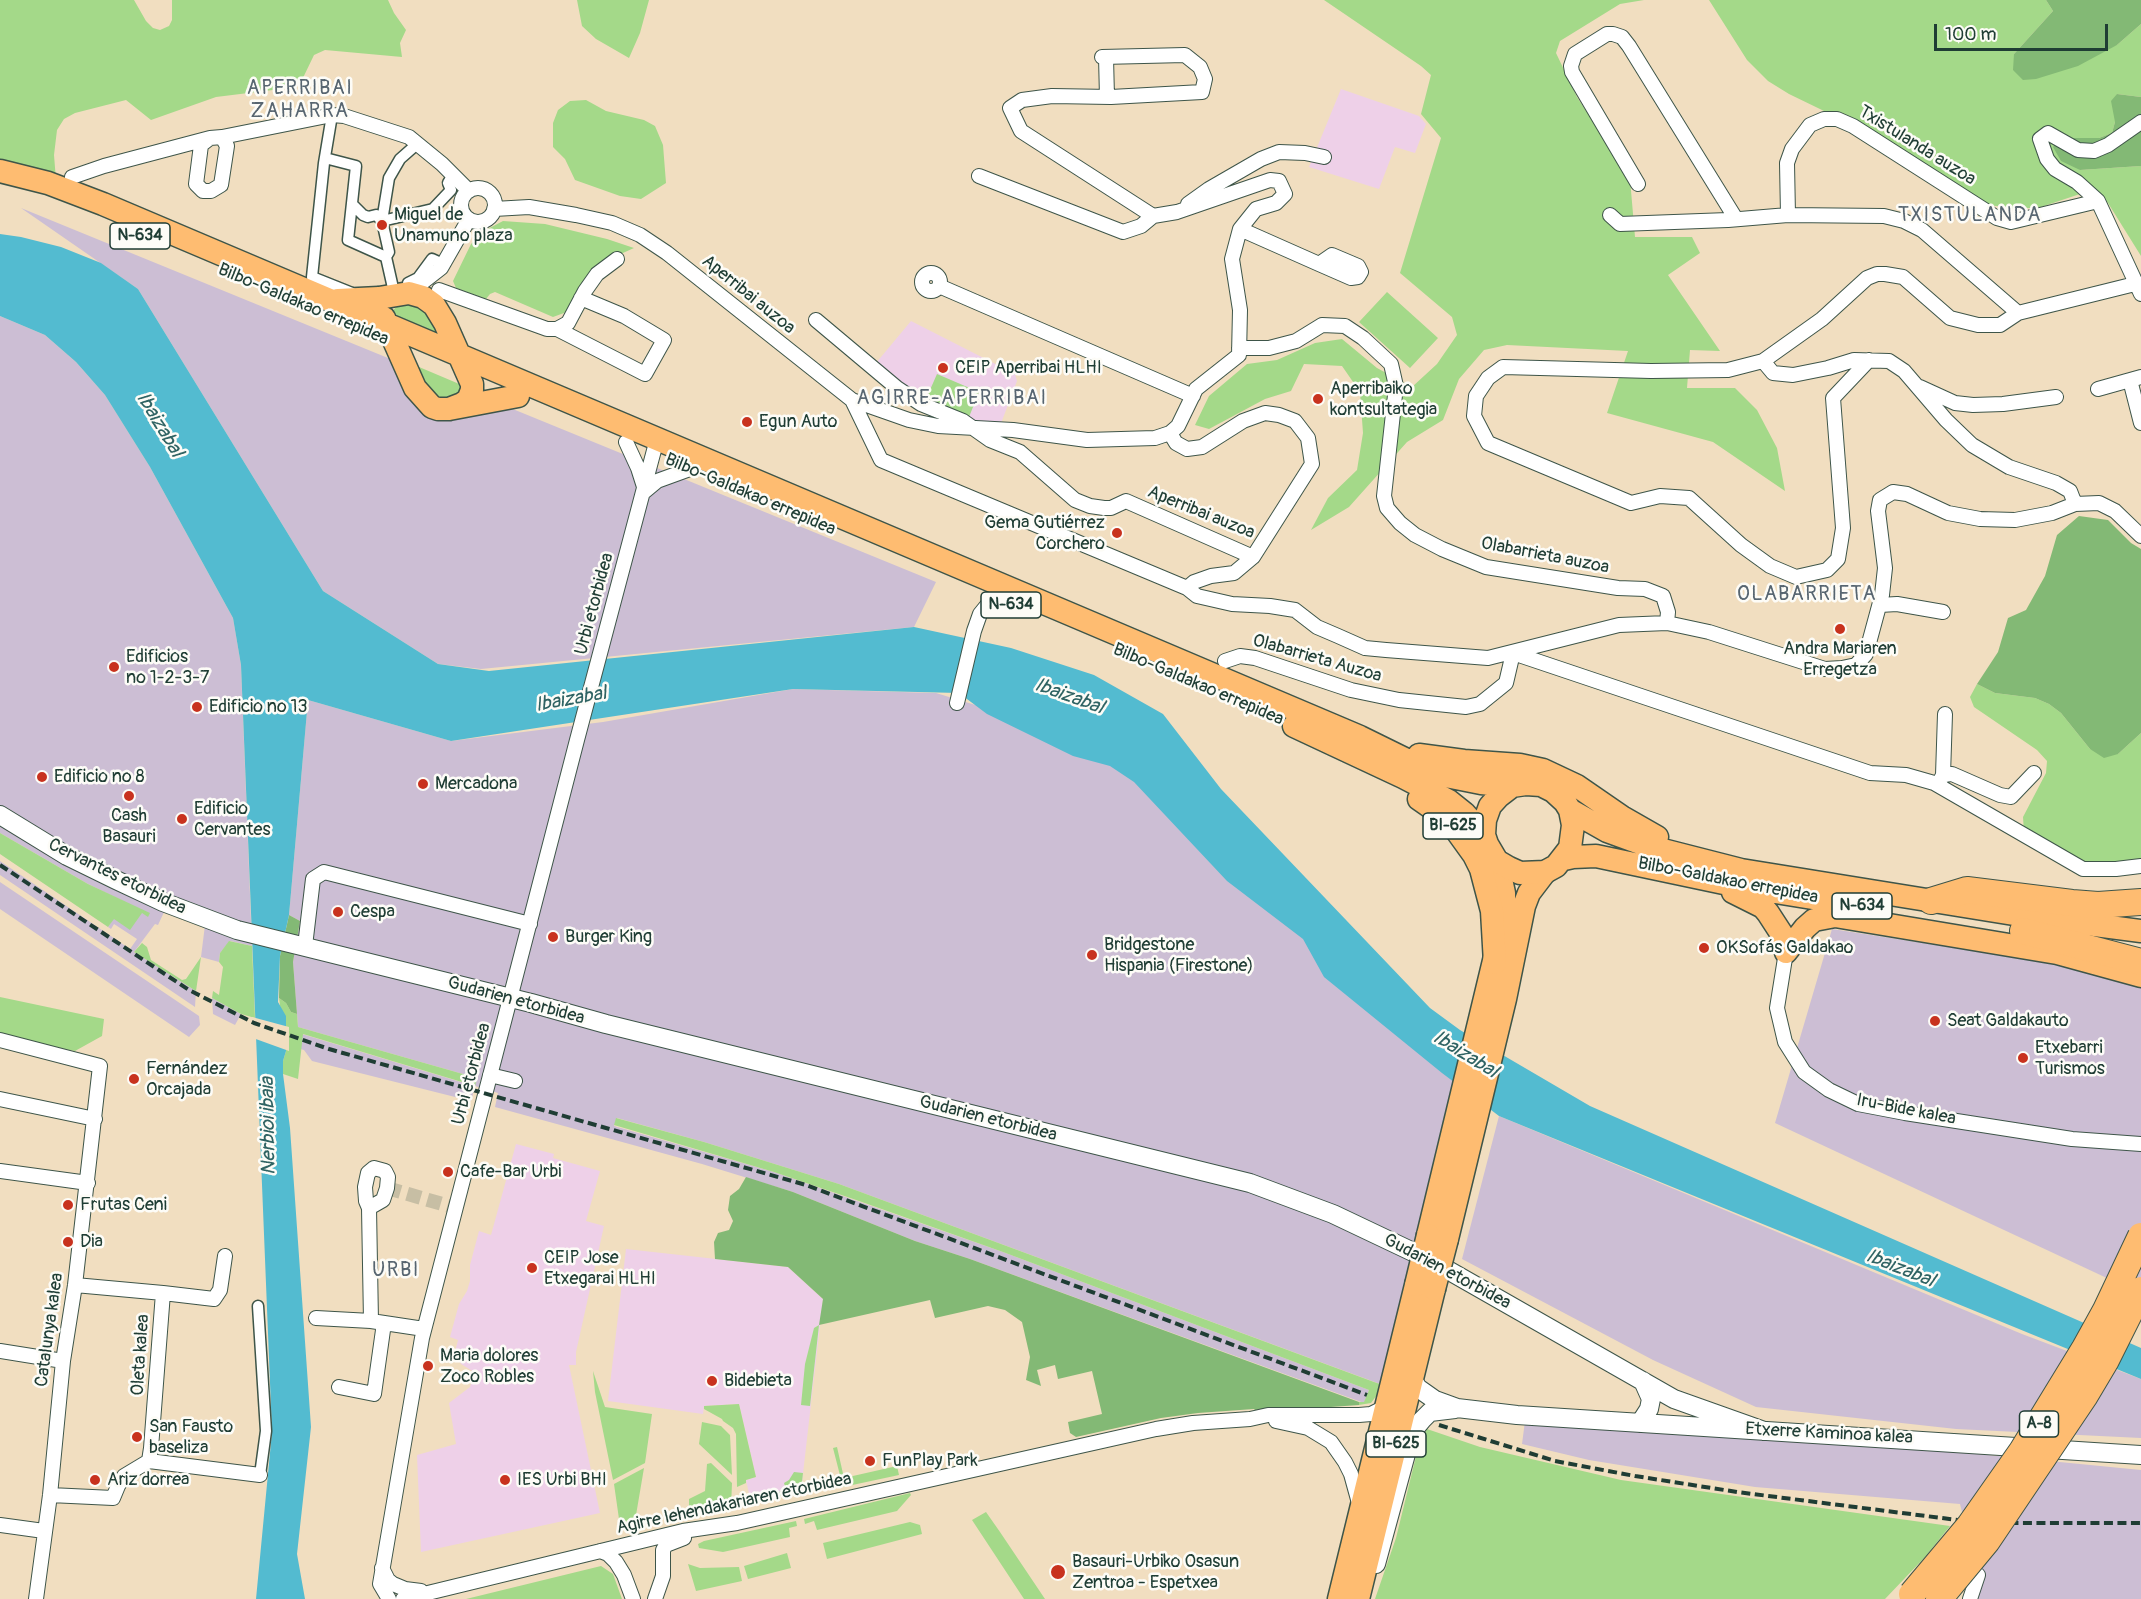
<!DOCTYPE html>
<html>
<head>
<meta charset="utf-8">
<style>
  body { margin:0 }
  #map { position:relative; width:2141px; height:1599px; overflow:hidden; background:#f1dec0; font-family:Pangolin,sans-serif }
  canvas { display:block }
  .scale { position:absolute; left:1934px; top:24px; width:174px; height:27px; box-sizing:border-box; border:3px solid #1f3d34; border-top:0; padding-left:8px; font-size:18px; line-height:21px; white-space:nowrap; color:#1f3d34; -webkit-text-stroke:4px #fdfcf7; paint-order:stroke }
</style>
</head>
<body>
<div id="map">
<canvas width="2141" height="1599"></canvas>
<div class="scale">100 m</div>
</div>
<script>
const ctx = document.querySelector('canvas').getContext('2d');
ctx.lineJoin = 'round';
function fillPath(path, color) {
  ctx.fillStyle = color;
  ctx.fill(path, 'evenodd');
}
function poly(rows) {
  const path = new Path2D();
  for (const r of rows) {
    if (r.length === 3) {
      path.moveTo(r[0] + r[2], r[1]);
      path.arc(r[0], r[1], r[2], 0, 2 * Math.PI);
      continue;
    }
    path.moveTo(r[0], r[1]);
    for (let i = 2; i < r.length; i += 2) path.lineTo(r[i], r[i + 1]);
  }
  return path;
}
function strokePath(path, color, width, dash) {
  ctx.strokeStyle = color;
  ctx.lineWidth = width;
  ctx.lineCap = dash ? 'butt' : 'round';
  ctx.setLineDash(dash || []);
  ctx.stroke(path);
}
function label(font, color, halo, rows, align = 'center') {
  ctx.font = font + ' Pangolin,sans-serif';
  ctx.lineWidth = 5;
  ctx.setLineDash([]);
  ctx.textBaseline = 'middle';
  ctx.strokeStyle = halo;
  ctx.fillStyle = color;
  for (const [text, x, y, turn = 0] of rows) {
    ctx.save();
    ctx.translate(x, y);
    ctx.rotate((+turn || 0) * Math.PI / 180);
    ctx.textAlign = isNaN(turn) ? turn : align;
    if (halo) ctx.strokeText(text, 0, 0);
    ctx.fillText(text, 0, 0);
    ctx.restore();
  }
}
fillPath(poly([
  [1341,89,1419,116,1426,124,1415,153,1395,147,1379,189,1309,167],
  [911,321,1015,374,1017,381,1000,426,966,419,915,395,876,363],
  [516,1144,554,1154,553,1158,600,1171,586,1221,604,1226,576,1352,576,1365,569,1365,600,1513,421,1552,417,1455,456,1444,449,1403,470,1387,474,1372,461,1364,455,1352,458,1340,450,1337,459,1304,467,1291,470,1281,470,1265,479,1231,491,1235],
  [626,1249,788,1267,823,1299,801,1491,751,1503,746,1480,756,1477,739,1404,704,1406,703,1414,608,1401]
]), '#eed0e8');
fillPath(poly([
  [21,208,936,582,914,627,481,669,438,664,323,591,138,289],
  [0,316,45,335,76,362,105,395,150,467,233,618,241,665,252,946,230,941,220,953,219,962,201,957,205,925,165,910,158,925,155,924,134,952,196,991,195,1007,0,875,0,861,130,949,137,939,114,924,111,929,108,927,113,919,142,913,150,914,88,884,0,833],
  [793,689,936,693,1087,739,1199,824,1459,1086,1380,1384,839,1184,704,1142,617,1118,614,1126,774,1172,1003,1252,1369,1390,1364,1403,970,1259,915,1241,793,1192,702,1164,495,1107,498,1093,475,1086,471,1101,312,1061,304,1050,300,1049,302,1034,474,1086,477,1078,298,1027,293,962,300,921,289,915,308,700,451,741,603,722],
  [0,882,199,1016,200,1025,189,1037,0,909],
  [1832,929,2021,958,2083,971,2141,988,2141,1294,1775,1123],
  [212,998,241,1014,235,1025,213,1014],
  [1499,1116,2022,1334,2141,1379,2141,1438,1956,1429,1756,1407,1653,1360,1462,1259],
  [1525,1421,1978,1454,2141,1470,2141,1599,1976,1599,1978,1575,1960,1504,1755,1487,1589,1460,1522,1444]
]), '#ccbed4');
fillPath(poly([
  [0,0,134,0,146,21,153,28,160,30,169,26,172,20,172,0,388,0,394,13,406,30,400,43,402,57,325,50,314,55,301,82,289,88,216,97,151,120,126,100,75,113,64,119,57,130,54,155,56,180,0,166],
  [577,0,649,0,640,33,629,58,596,39,582,26],
  [1324,0,1644,0,1620,4,1560,41,1556,53,1577,97,1630,179,1635,237,1692,237,1700,253,1668,275,1720,351,1690,350,1687,388,1735,388,1757,410,1777,448,1785,491,1713,442,1607,413,1628,351,1507,345,1484,350,1459,379,1443,420,1407,442,1349,507,1311,530,1328,498,1357,470,1363,433,1360,392,1342,366,1304,364,1291,391,1265,399,1209,429,1195,425,1209,396,1247,364,1277,360,1315,343,1342,339,1377,368,1412,387,1437,364,1457,335,1452,317,1400,273,1441,138,1421,114,1431,75,1421,66],
  [1709,0,2046,0,2053,11,2014,54,2117,45,2141,24,2141,97,2117,94,2115,122,2112,133,2099,138,2061,138,2080,170,2141,166,2141,256,2108,203,2099,194,2089,191,2041,207,2017,209,1982,204,1855,126,1789,94,1768,81,1747,60],
  [586,100,606,111,644,120,655,126,663,145,666,183,641,199,620,196,575,180,565,159,553,147,553,123,558,110,570,101],
  [503,221,545,224,607,239,634,248,614,257,571,307,564,313,553,317,495,292,490,294,486,299,456,288,453,281,471,244,484,231],
  [1387,292,1438,338,1410,368,1359,322],
  [400,304,420,304,444,340,392,315,394,309],
  [412,364,464,386,462,395,436,400],
  [937,374,979,392,969,417,926,399],
  [1977,684,1995,693,2035,698,2049,704,2061,713,2090,749,2118,754,2141,733,2141,863,2105,875,2024,833,2023,817,2046,773,2047,761,2037,750,1974,707,1970,697],
  [0,833,88,884,150,913,148,917,142,913,130,930,114,919,108,927,0,854],
  [229,941,252,946,255,1018,241,1014,212,998,213,991,219,995,223,967,219,962,220,953],
  [142,943,147,947,151,960,182,980,186,979,201,957,196,991,134,952],
  [0,997,104,1019,102,1036,75,1051,36,1044,0,1033],
  [279,998,286,1003,291,1012,297,1014,298,1027,477,1078,475,1086,303,1034,298,1079,283,1074,283,1061,286,1051],
  [616,1118,704,1142,839,1184,1374,1382,1380,1384,1377,1395,1371,1403,1359,1405,1359,1402,1364,1402,1369,1390,1003,1252,859,1201,774,1172,614,1125],
  [819,1325,810,1406,801,1405,805,1364,814,1328],
  [593,1371,605,1407,652,1414,645,1463,613,1480,595,1392],
  [739,1404,756,1477,746,1480,746,1483,737,1487,736,1434,733,1428,723,1421,722,1419,704,1409,704,1406],
  [702,1422,721,1426,730,1435,732,1475,699,1444],
  [1427,1429,1480,1447,1621,1480,1950,1526,1925,1557,1885,1599,1375,1599,1396,1538,1419,1444],
  [837,1447,844,1478,897,1466,899,1475,843,1487,833,1448],
  [711,1463,732,1483,731,1508,689,1518,689,1499,705,1491,707,1464],
  [644,1468,635,1521,624,1527,620,1526,614,1484],
  [794,1472,803,1473,801,1491,746,1504,746,1495,749,1494,755,1493,759,1498,786,1490,784,1483,789,1480],
  [910,1493,911,1495,897,1511,817,1530,814,1521,805,1524,804,1519],
  [986,1512,1000,1532,1045,1599,1024,1599,972,1520],
  [796,1521,797,1526,789,1528,790,1537,723,1552,699,1548,698,1544,704,1541],
  [910,1522,920,1525,922,1534,827,1559,823,1543],
  [787,1553,791,1568,748,1579,744,1566],
  [688,1564,700,1568,739,1567,742,1581,696,1591],
  [601,1566,613,1574,622,1599,466,1599]
]), '#a4d989');
fillPath(poly([
  [2046,0,2141,0,2141,24,2117,45,2078,66,2036,79,2023,80,2013,70,2014,54,2053,11],
  [2117,94,2141,97,2141,166,2080,170,2061,161,2053,147,2061,138,2099,138,2112,133,2115,122,2111,101],
  [2079,516,2108,520,2131,543,2141,549,2141,733,2118,754,2104,758,2090,749,2061,713,2049,704,2035,698,1995,693,1977,684,1998,652,2008,618,2026,610,2045,576,2057,535],
  [289,915,300,921,293,962,297,1014,291,1012,286,1003,279,998,280,956],
  [746,1177,793,1192,915,1241,970,1259,1359,1402,1359,1405,1303,1409,1299,1407,1255,1410,1254,1409,1198,1413,1161,1418,1076,1437,1070,1433,1068,1422,1102,1414,1092,1371,1058,1379,1055,1365,1037,1370,1041,1386,1026,1380,1030,1357,1022,1322,1005,1310,988,1306,935,1318,930,1300,819,1325,823,1299,788,1267,715,1259,714,1242,718,1233,729,1230,733,1221,728,1210,730,1196,739,1189]
]), '#83b975');
fillPath(poly([
  [0,234,21,237,61,247,101,263,138,289,323,591,438,664,489,671,914,627,1011,648,1094,675,1163,714,1221,789,1430,1008,1460,1030,1590,1106,2141,1348,2141,1379,1499,1116,1442,1073,1324,977,1303,939,1227,881,1134,782,1110,766,1073,756,987,714,959,693,793,689,451,741,308,700,289,915,280,956,278,1002,286,1016,286,1051,283,1061,283,1074,290,1128,311,1427,297,1554,305,1599,256,1599,272,1432,241,665,233,618,150,467,105,395,76,362,45,335,0,316]
]), '#53bbd0');
fillPath(poly([
  [252,1017,289,1027,289,1051,253,1038]
]), '#f1dec0');
strokePath(poly([
  [387,1188,456,1208]
]), '#c7bea4', 14, [14, 7]);
const pedestrian = poly([
  [332,115,324,163,312,277,352,293],
  [325,158,356,166,348,240,386,257,393,288],
  [352,204,363,215,368,217,376,215,382,221,389,178,400,159,417,144],
  [386,257,389,252,382,221,433,209,451,190,448,183,453,175],
  [408,283,418,278,432,259,443,264],
  [258,1306,266,1431,260,1475]
]);
const minor = poly([
  [1106,57,1107,97],
  [2141,122,2108,145,2094,151,2078,150,2048,133,2040,139,2047,159,2055,169,2077,182,2098,201,2141,294],
  [222,137,332,115,344,116,409,137,442,164,469,191],
  [222,137,227,146,221,185,211,191,203,191,196,184,201,145,210,138,222,137],
  [979,176,1123,232,1141,226,1153,216],
  [72,177,104,166,210,138],
  [1638,184,1572,72,1571,66,1575,54,1607,34,1613,34,1622,37,1629,46,1736,219],
  [478,205,17],
  [1188,204,1209,189,1261,159,1279,152,1305,153,1324,157],
  [494,209,529,207,576,215,612,223,640,235,667,253,852,400,909,420,938,426,1013,430,1087,440,1155,438,1170,433,1178,426,1196,389,1239,355,1240,310,1232,259,1240,229,1256,209,1276,203,1285,194,1279,181,1270,180,1177,212,1153,216,1021,131,1010,108,1022,100,1052,96,1111,97,1202,92,1205,79,1200,67,1185,55,1102,57],
  [1610,215,1620,224,1728,220,1788,215,1884,216,1904,221,1922,230,2018,313],
  [1788,215,1787,163,1792,149,1810,125,1824,119,1837,119,1853,126,1997,218,2011,222,2098,201],
  [1240,229,1319,264,1351,278,1358,277,1361,272,1358,266,1332,255,1319,264],
  [931,282,9],
  [939,286,1193,396],
  [439,290,547,329,557,329,568,323,585,291,597,274,617,259],
  [405,293,423,282,441,268,469,219],
  [816,320,897,388,921,404,963,421,990,440,1020,452,1075,500,1090,506,1104,508,1111,508,1126,501,1253,557],
  [557,329,645,374,664,340,624,316,581,298],
  [1239,348,1269,348,1296,341,1322,325,1345,326,1363,338,1391,364,1396,386,1384,496,1387,508,1400,523,1415,535,1442,549,1486,567,1618,588,1645,589,1663,596,1668,612,1667,623],
  [1869,360,1833,398,1843,528,1838,559,1827,570,1796,577,1770,566,1741,545,1689,498,1660,496,1631,503,1488,443,1474,416,1476,396,1488,378,1503,367,1651,371,1728,370,1763,361,1822,319,1867,278,1877,274,1885,274,1903,277,1950,318,1978,325,2000,325,2018,313,2135,284],
  [1763,361,1773,373,1793,375,1828,368,1854,360,1889,361,1904,371,1946,420,1972,445,2009,467,2056,483,2070,491,2075,504],
  [2130,380,2141,423],
  [1920,387,1955,403,1973,405,2003,404,2056,397],
  [2098,389,2141,377],
  [852,400,881,460,1187,588,1197,596,1232,604,1270,606,1295,610,1317,627,1338,636,1365,648,1386,650,1488,658,1619,625,1667,623,1709,632,1825,669,1842,668,1856,665,1866,654,1882,595,1885,568,1878,511,1880,500,1893,492,1907,494,1948,513,1980,519,2015,520,2052,513,2075,504,2099,503,2115,511,2141,536],
  [1170,433,1176,443,1187,449,1202,447,1243,421,1265,413,1279,415,1295,421,1308,438,1312,464,1253,557,1234,573,1211,576,1194,582,1187,588],
  [626,442,638,468,645,490],
  [645,491,657,481,690,469],
  [1880,605,1897,604,1943,612],
  [1225,661,1240,656,1255,658,1351,690,1399,700,1466,707,1480,704,1506,683,1513,653,1870,773,1906,775,1934,783,2083,869,2116,869,2141,866],
  [957,703,974,631,980,614,993,598],
  [1943,775,1952,774,2000,795,2011,797,2034,773],
  [1939,783,1943,775,1945,714],
  [305,946,313,879,324,872,530,924],
  [1786,952,1777,1008,1785,1042,1804,1072,1829,1090,1858,1104,1905,1113,2072,1139,2141,1144],
  [0,1040,100,1066,75,1285,63,1361,50,1495,36,1599],
  [490,1075,515,1081],
  [0,1099,95,1119],
  [374,1168,385,1171,388,1177,387,1188,383,1200,369,1208,366,1201,365,1187,368,1173,374,1168],
  [0,1171,88,1183],
  [369,1208,371,1321],
  [163,1293,214,1299,220,1290,225,1256],
  [316,1318,371,1321,424,1329],
  [0,1351,63,1361],
  [339,1387,374,1394,384,1323],
  [1276,1421,1308,1428,1331,1442,1345,1462,1351,1474,1359,1503],
  [149,1461,260,1475],
  [50,1495,113,1498,118,1486,124,1476,149,1461,151,1448,163,1293,75,1285],
  [0,1525,44,1531],
  [600,1551,608,1554,616,1562,624,1575,633,1599],
  [382,1568,388,1580,393,1584,405,1589,421,1591],
  [389,1599,380,1584,422,1338,577,740,657,439],
  [403,1599,683,1531,737,1523,1156,1429,1193,1423,1250,1419,1268,1415,1359,1415,1371,1414,1387,1406],
  [655,1599,663,1576,663,1550,666,1545,684,1538],
  [1970,1599,1978,1575]
]);
const tertiary = poly([
  [0,815,67,856,116,880,163,902,237,930,531,1003,606,1024,1250,1183,1333,1214,1432,1261,1674,1399,1764,1431],
  [1412,1379,1418,1388,1435,1400,1457,1408,1517,1415,2141,1455],
  [1640,1423,1649,1409,1651,1399,1643,1381],
  [1376,1564,1412,1432,1422,1420,1430,1412,1455,1409]
]);
const primary = poly([
  [1428,1235,1504,919,1504,893,1497,861],
  [1447,1239,1505,999,1524,906,1529,893,1545,872],
  [1339,1599,1416,1285],
  [1358,1599,1434,1289]
]);
const trunk = poly([
  [0,171,48,183,103,204,1360,737,1419,766,1451,777,1481,783,1512,786,1526,784,1541,785,1553,791,1565,802,1570,810,1573,825,1570,848,1556,866,1545,872,1520,873,1509,868,1497,861,1487,844,1484,835,1485,820,1490,806,1499,796,1512,786],
  [338,300,379,298,409,293,423,297,434,305,445,323,472,384,472,390,468,400,462,404,449,409],
  [384,318,415,388,432,407,438,409,449,409,518,396],
  [1294,726,1403,777,1449,801,1464,813,1484,835],
  [1419,755,1464,761,1520,765,1543,770,1577,786,1622,817,1657,837],
  [1419,799,1442,815,1456,830,1474,855,1481,869,1492,911,1495,963],
  [1570,810,1607,831,1651,847,1741,870,2026,916,2141,931],
  [1564,859,1573,857,1596,856,1738,886,1837,902],
  [1733,892,1763,907,1768,913,1781,933,1786,952],
  [1786,952,1805,928,1814,920,1835,916,2057,953,2141,976]
]);
const motorway = poly([
  [1931,901,1967,890,2072,903,2098,905,2141,902],
  [2023,931,2141,962]
]);
strokePath(pedestrian, '#3e5549', 13);
strokePath(minor, '#3e5549', 16);
strokePath(tertiary, '#3e5549', 20);
strokePath(primary, '#3e5549', 25);
strokePath(trunk, '#3e5549', 25);
strokePath(motorway, '#3e5549', 28);
strokePath(pedestrian, '#fff', 10);
strokePath(minor, '#fff', 14);
strokePath(tertiary, '#fff', 18);
strokePath(primary, '#febc71', 22);
strokePath(trunk, '#febc71', 22);
strokePath(motorway, '#febc71', 26);
strokePath(poly([
  [0,865,189,990,254,1023,329,1049,806,1185,1367,1395],
  [1439,1425,1555,1461,1635,1476,1737,1492,1981,1523,2141,1523]
]), '#1f3d34', 4, [9, 4.5]);
const primaryBridge = poly([
  [1416,1285,1428,1235],
  [1434,1289,1447,1239]
]);
const motorwayBridge = poly([
  [1912,1594,1970,1525,2022,1451,2085,1348,2106,1310,2141,1236],
  [1939,1599,1987,1541,2084,1397,2106,1360,2141,1290]
]);
strokePath(primaryBridge, '#3e5549', 25, []);
strokePath(motorwayBridge, '#3e5549', 28, []);
strokePath(primaryBridge, '#febc71', 22);
strokePath(motorwayBridge, '#febc71', 26);
for (const [x, y, r, color] of [
  [382,225,6,"#c8321e"],
  [943,368,6,"#c8321e"],
  [1318,399,6,"#c8321e"],
  [747,422,6,"#c8321e"],
  [1117,533,6,"#c8321e"],
  [1840,629,6,"#c8321e"],
  [114,667,6,"#c8321e"],
  [197,707,6,"#c8321e"],
  [42,777,6,"#c8321e"],
  [423,784,6,"#c8321e"],
  [129,796,6,"#c8321e"],
  [182,819,6,"#c8321e"],
  [338,912,6,"#c8321e"],
  [553,937,6,"#c8321e"],
  [1704,948,6,"#c8321e"],
  [1092,955,6,"#c8321e"],
  [1935,1021,6,"#c8321e"],
  [2023,1058,6,"#c8321e"],
  [134,1079,6,"#c8321e"],
  [448,1172,6,"#c8321e"],
  [68,1205,6,"#c8321e"],
  [68,1242,6,"#c8321e"],
  [532,1268,6,"#c8321e"],
  [428,1366,6,"#c8321e"],
  [712,1381,6,"#c8321e"],
  [137,1437,6,"#c8321e"],
  [870,1461,6,"#c8321e"],
  [95,1480,6,"#c8321e"],
  [505,1480,6,"#c8321e"],
  [1058,1572,8,"#c8321e"]
]) {
  const dot = new Path2D();
  dot.arc(x, y, r, 0, 2 * Math.PI);
  ctx.fillStyle = color;
  ctx.fill(dot);
  strokePath(dot, '#fdfcf7', 2);
}
for (const [x, y, w] of [
  [140,236,60],
  [1011,605,60],
  [1453,826,60],
  [1862,906,60],
  [2039,1424,39],
  [1396,1444,60]
]) {
  const box = new Path2D();
  box.roundRect(x - w / 2, y - 13, w, 26, 4.5);
  ctx.fillStyle = '#fdfcf7';
  ctx.fill(box);
  strokePath(box, '#1f3d34', 1.5);
}
label('bold 16px', '#1f3d34', null, [
  ["N-634",140,236],
  ["N-634",1011,605],
  ["BI-625",1453,826],
  ["N-634",1862,906],
  ["A-8",2039,1424],
  ["BI-625",1396,1444]
]);
label('18px', '#1f3d34', '#fdfcf7', [
  ["Txistulanda auzoa",1917,146,32],
  ["Aperribai auzoa",748,295,39],
  ["Bilbo-Galdakao errepidea",303,305,23],
  ["Bilbo-Galdakao errepidea",750,495,23],
  ["Aperribai auzoa",1201,513,22],
  ["Olabarrieta auzoa",1545,556,11],
  ["Urbi etorbidea",595,604,-75],
  ["Olabarrieta Auzoa",1317,659,16],
  ["Bilbo-Galdakao errepidea",1198,685,23],
  ["Cervantes etorbidea",117,877,26],
  ["Bilbo-Galdakao errepidea",1728,881,11],
  ["Gudarien etorbidea",516,1001,15],
  ["Urbi etorbidea",472,1074,-75],
  ["Iru-Bide kalea",1906,1110,11],
  ["Gudarien etorbidea",988,1119,14],
  ["Gudarien etorbidea",1447,1272,28],
  ["Catalunya kalea",50,1330,-82],
  ["Oleta kalea",141,1355,-86],
  ["Etxerre Kaminoa kalea",1829,1434,3],
  ["Agirre lehendakariaren etorbidea",734,1504,-12]
]);
label('18px', '#1f3d34', '#fdfcf7', [
  ["Miguel de",394,215],
  ["Unamuno plaza",394,236],
  ["CEIP Aperribai HLHI",955,368],
  ["Aperribaiko",1330,389],
  ["kontsultategia",1330,410],
  ["Egun Auto",759,422],
  ["Gema Gutiérrez",1105,523,"right"],
  ["Corchero",1105,544,"right"],
  ["Andra Mariaren",1840,649,"center"],
  ["Erregetza",1840,670,"center"],
  ["Edificios",126,657],
  ["nº 1-2-3-7",126,678],
  ["Edificio nº 13",209,707],
  ["Edificio nº 8",54,777],
  ["Mercadona",435,784],
  ["Edificio",194,809],
  ["Cervantes",194,830],
  ["Cash",129,816,"center"],
  ["Basauri",129,837,"center"],
  ["Cespa",350,912],
  ["Burger King",565,937],
  ["Bridgestone",1104,945],
  ["Hispania (Firestone)",1104,966],
  ["OKSofás Galdakao",1716,948],
  ["Seat Galdakauto",1947,1021],
  ["Etxebarri",2035,1048],
  ["Turismos",2035,1069],
  ["Fernández",146,1069],
  ["Orcajada",146,1090],
  ["Cafe-Bar Urbi",460,1172],
  ["Frutas Ceni",80,1205],
  ["Dia",80,1242],
  ["CEIP Jose",544,1258],
  ["Etxegarai HLHI",544,1279],
  ["Maria dolores",440,1356],
  ["Zoco Robles",440,1377],
  ["Bidebieta",724,1381],
  ["San Fausto",149,1427],
  ["baseliza",149,1448],
  ["FunPlay Park",882,1461],
  ["Ariz dorrea",107,1480],
  ["IES Urbi BHI",517,1480],
  ["Basauri-Urbiko Osasun",1072,1562],
  ["Zentroa - Espetxea",1072,1583]
], 'left');
ctx.letterSpacing = '1.5px';
label('20px', '#576570', '#fdfcf7', [
  ["APERRIBAI",300,89],
  ["ZAHARRA",300,112],
  ["TXISTULANDA",1970,216],
  ["AGIRRE-APERRIBAI",952,399],
  ["OLABARRIETA",1807,595],
  ["URBI",396,1271]
]);
ctx.letterSpacing = '0px';
label('italic 20px', '#2f6363', '#fdfcf7', [
  ["Ibaizabal",159,425,59],
  ["Ibaizabal",1069,697,20],
  ["Ibaizabal",571,700,-10],
  ["Ibaizabal",1465,1055,32],
  ["Nerbioi ibaia",269,1126,-91],
  ["Ibaizabal",1900,1269,22]
]);
</script>
</body>
</html>
